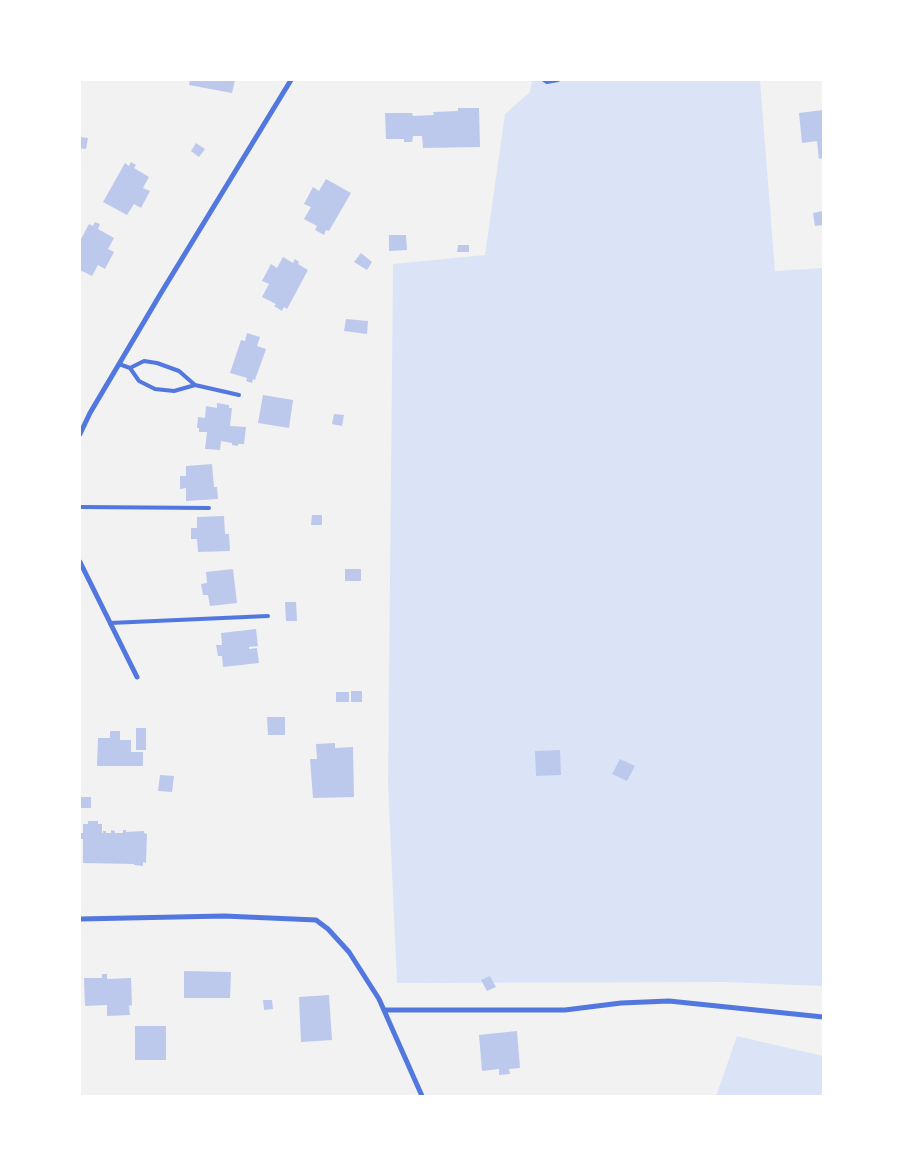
<!DOCTYPE html>
<html>
<head>
<meta charset="utf-8">
<style>
  body { margin:0 }
  #map { position:relative; width:903px; height:1176px; overflow:hidden; background:#f2f2f2; font-family:Quicksand,sans-serif }
  canvas { display:block }
  .frame { position:absolute; inset:0; border:81px solid #fff; pointer-events:none }
</style>
</head>
<body>
<div id="map">
<canvas width="903" height="1176"></canvas>
<div class="frame"></div>
</div>
<script>
const ctx = document.querySelector('canvas').getContext('2d');
ctx.lineJoin = 'round';
function fillPath(path, color) {
  ctx.fillStyle = color;
  ctx.fill(path, 'evenodd');
}
function poly(rows) {
  const path = new Path2D();
  for (const r of rows) {
    path.moveTo(r[0], r[1]);
    for (let i = 2; i < r.length; i += 2) path.lineTo(r[i], r[i + 1]);
  }
  return path;
}
function strokePath(path, color, width, dash) {
  ctx.strokeStyle = color;
  ctx.lineWidth = width;
  ctx.lineCap = dash ? 'butt' : 'round';
  ctx.setLineDash(dash || []);
  ctx.stroke(path);
}
fillPath(poly([
  [532,80,760,80,775,271,823,268,823,986,724,982,397,983,388,785,393,264,485,255,505,114,530,92],
  [737,1036,823,1056,823,1096,716,1096]
]), '#dbe4f7');
fillPath(poly([
  [190,80,235,80,232,93,189,85],
  [458,108,479,108,480,147,423,148,422,136,413,136,412,142,404,142,404,139,386,139,385,113,412,113,413,116,434,115,433,112,458,111],
  [823,110,823,158,819,159,817,141,802,143,799,113],
  [80,137,88,138,86,149,80,148],
  [196,143,205,149,199,157,191,151],
  [131,162,136,165,134,168,149,177,143,188,150,191,141,208,134,204,127,215,103,202,125,163,129,166],
  [326,179,351,193,329,231,326,230,324,235,315,230,317,226,304,219,311,207,304,204,313,187,319,191],
  [823,211,823,225,815,226,813,213],
  [95,222,100,224,98,229,114,238,108,249,114,252,105,269,98,265,92,276,80,270,80,241,89,224,93,226],
  [389,235,406,235,407,250,389,251],
  [458,245,469,245,469,252,457,252],
  [361,253,372,262,367,270,354,262],
  [283,257,293,263,295,259,299,262,298,264,308,270,287,309,284,307,282,311,274,306,276,304,262,297,269,284,262,281,271,264,277,268],
  [346,319,368,321,367,334,344,331],
  [247,333,260,337,257,346,266,349,255,380,253,379,252,383,246,381,247,378,230,373,241,340,245,341],
  [263,395,293,400,289,428,258,423],
  [217,403,229,405,229,408,232,408,230,426,246,427,244,444,238,444,238,446,232,445,232,443,221,441,220,450,205,449,207,432,199,432,199,428,197,428,198,417,205,418,206,406,217,408],
  [334,414,344,415,342,426,332,424],
  [212,464,214,487,217,487,218,499,186,501,186,488,180,489,180,476,186,476,186,466],
  [312,515,322,515,322,525,311,525],
  [224,516,225,534,229,534,230,551,198,552,197,539,191,539,191,528,197,528,197,517],
  [233,569,237,603,210,606,208,595,203,595,201,584,207,583,206,572],
  [345,569,361,569,361,581,345,581],
  [285,602,296,602,297,621,286,621],
  [256,629,258,646,249,647,249,649,257,648,259,663,223,667,222,656,218,656,216,645,222,645,221,633],
  [351,691,362,691,362,702,351,702],
  [336,692,349,692,349,702,336,702],
  [267,717,285,717,285,735,268,735],
  [136,728,146,728,146,750,136,750],
  [110,731,120,731,120,740,131,740,131,752,143,752,143,766,97,766,98,738,110,738],
  [335,743,335,748,353,747,354,797,313,798,310,759,317,759,316,744],
  [560,750,561,775,536,776,535,751],
  [620,759,635,766,627,781,612,774],
  [160,775,174,776,172,792,158,791],
  [80,797,91,797,91,808,80,808],
  [88,821,98,821,98,824,102,824,102,833,103,833,103,831,106,831,106,833,111,833,111,830,115,831,115,833,123,833,123,830,126,830,126,832,144,831,144,833,147,834,146,863,143,862,143,866,134,865,134,864,83,863,83,839,80,839,80,833,83,833,83,824,88,824],
  [184,971,231,972,230,998,184,998],
  [102,974,107,974,107,979,131,978,132,1005,129,1006,130,1015,107,1016,107,1005,85,1006,84,978,102,978],
  [490,976,496,987,487,991,481,980],
  [329,995,332,1040,301,1042,299,997],
  [263,1000,272,1000,273,1009,264,1010],
  [135,1026,166,1026,166,1060,135,1060],
  [517,1031,520,1068,509,1069,510,1074,499,1075,499,1069,482,1071,479,1035]
]), '#bdc9ec');
strokePath(poly([
  [544,80,547,82,558,80],
  [119,364,130,368,139,381,155,389,174,391,195,385,239,395],
  [130,368,144,361,157,363,179,371,195,385],
  [80,507,209,508],
  [110,623,268,616]
]), '#5277de', 4);
strokePath(poly([
  [80,434,90,413,161,293,291,80],
  [80,562,137,677],
  [80,919,224,916,316,920,328,929,349,952,379,999,422,1096],
  [384,1010,565,1010,621,1003,669,1001,823,1017]
]), '#5277de', 5);
</script>
</body>
</html>
